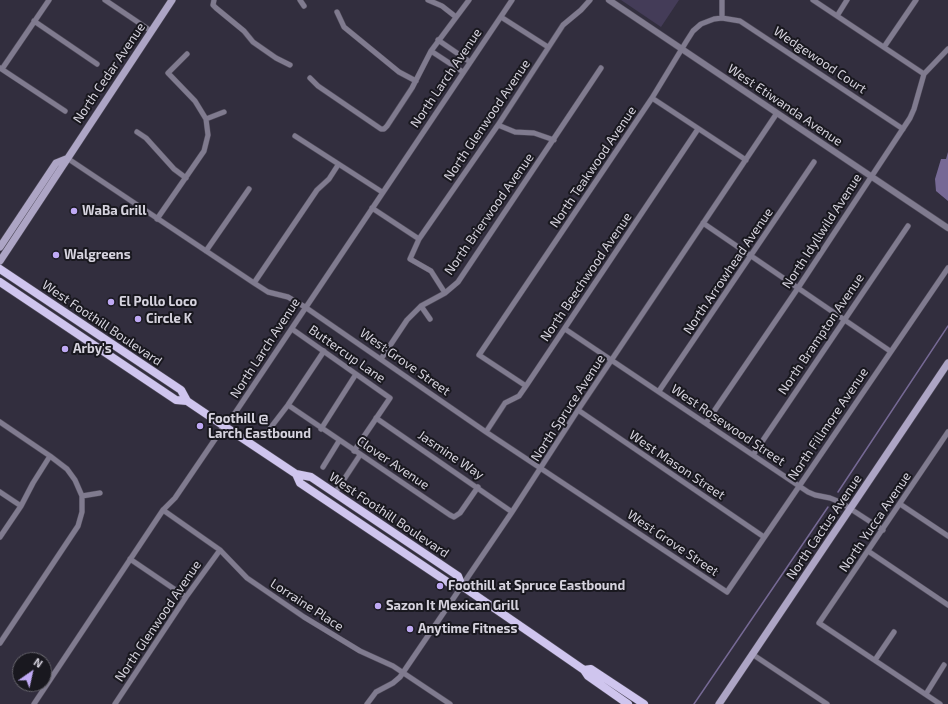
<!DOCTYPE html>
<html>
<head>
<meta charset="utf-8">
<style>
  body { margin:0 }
  #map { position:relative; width:948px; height:704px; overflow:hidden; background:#322e3e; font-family:"Exo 2",sans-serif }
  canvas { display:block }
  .north { position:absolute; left:12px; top:652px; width:40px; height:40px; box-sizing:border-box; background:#19181f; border:1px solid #65636b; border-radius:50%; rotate:34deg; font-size:11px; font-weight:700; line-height:16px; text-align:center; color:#d6d3de }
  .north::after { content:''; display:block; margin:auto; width:14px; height:18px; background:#bfa9f4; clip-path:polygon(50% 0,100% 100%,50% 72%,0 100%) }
</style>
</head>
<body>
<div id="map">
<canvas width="948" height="704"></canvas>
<div class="north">N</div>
</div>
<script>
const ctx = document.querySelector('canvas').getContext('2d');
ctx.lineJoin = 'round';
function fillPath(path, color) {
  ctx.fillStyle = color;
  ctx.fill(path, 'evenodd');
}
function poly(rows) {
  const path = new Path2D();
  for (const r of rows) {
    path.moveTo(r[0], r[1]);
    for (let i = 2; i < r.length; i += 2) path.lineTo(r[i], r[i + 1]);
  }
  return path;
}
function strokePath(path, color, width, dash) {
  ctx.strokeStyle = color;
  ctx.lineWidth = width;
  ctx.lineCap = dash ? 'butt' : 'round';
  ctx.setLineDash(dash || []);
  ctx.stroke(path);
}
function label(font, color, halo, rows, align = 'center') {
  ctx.font = font + ' "Exo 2",sans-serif';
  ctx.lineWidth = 4;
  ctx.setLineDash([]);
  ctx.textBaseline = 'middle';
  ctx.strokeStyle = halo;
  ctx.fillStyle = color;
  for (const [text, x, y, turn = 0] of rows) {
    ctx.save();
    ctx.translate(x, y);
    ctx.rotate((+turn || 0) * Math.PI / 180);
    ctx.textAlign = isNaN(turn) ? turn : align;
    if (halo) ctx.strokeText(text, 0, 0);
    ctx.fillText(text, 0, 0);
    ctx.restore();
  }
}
fillPath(poly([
  [621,0,679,0,661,27]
]), '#443c58');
fillPath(poly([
  [948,152,948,201,936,191,935,179,941,159,946,159]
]), '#766995');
strokePath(poly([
  [838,492,948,326],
  [694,704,828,507]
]), '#766995', 1.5);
const minor = poly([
  [105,0,151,31],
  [214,0,213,5,216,8,244,31,253,42,276,58,290,65],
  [300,0,304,6],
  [428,0,442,6,456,17],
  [722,0,722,18],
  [813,0,924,74],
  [337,12,344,27,399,72,416,81],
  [837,16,847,0],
  [501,17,548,47],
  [34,21,97,64],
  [438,40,470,62],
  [884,47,916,0],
  [431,51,463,72],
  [0,68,65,111],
  [2,69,49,0],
  [310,78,318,86,381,129,384,129,387,126,412,88,431,51,469,0],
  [652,98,746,160],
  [206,119,224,112],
  [498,125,515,132,534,133,554,140],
  [137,132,146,138,174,169,186,178],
  [295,136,382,192],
  [67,158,254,283,268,292,288,297,305,307,486,432,727,592,948,268],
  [372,208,419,239],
  [157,219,204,151,208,135,206,119,195,101,168,73,187,54],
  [703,223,890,351],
  [206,251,249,189],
  [254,283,317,190,329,179,338,165],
  [445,293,431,271,410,259,419,239,498,125,563,25,581,10,590,0],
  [421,306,430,319],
  [292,329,390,398,354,451],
  [565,329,808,492,815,495,830,498,840,502,883,530],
  [381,359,407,320,421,306,445,293,458,282,601,68],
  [526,386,479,355,652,98,686,42,693,31,701,24,714,19,722,18,740,21,903,129],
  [659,391,814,162],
  [288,405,450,515,454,517,460,513,478,487],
  [578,410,764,537],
  [376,418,512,512],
  [0,422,50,456,67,469,75,480,82,496,82,512,78,526,0,643],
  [706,423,798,288,910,118,914,109,924,74,948,49],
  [321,429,356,374],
  [268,431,288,405,324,351],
  [486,432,505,403,519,396,526,386,698,129],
  [753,455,908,226],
  [323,467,339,441],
  [0,492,21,506],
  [335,493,360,455],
  [82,496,100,493],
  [900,504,948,536],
  [163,510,220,550,247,578,304,617,360,651,393,666,450,704],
  [0,537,21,506,33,483,50,456],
  [868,551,948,605],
  [130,559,186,597],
  [752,654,827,704],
  [875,660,894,632],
  [926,694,944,665],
  [34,704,163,510,175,498,224,426,233,416,512,0],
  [115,704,186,597,220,550],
  [367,704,376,692,393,683,400,677,512,512,578,410,777,113],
  [940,704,819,623,948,432]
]);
const tertiary = poly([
  [609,0,948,228]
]);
const secondary = poly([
  [0,247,56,163,66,159],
  [0,261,172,0],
  [719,704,948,363]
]);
const primary = poly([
  [0,269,181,390,187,401,224,426,296,474,311,477,458,576,462,586],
  [0,282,176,400,187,401],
  [296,474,300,483,452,585,462,586,532,634,584,670,588,676,628,704],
  [584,670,591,669,644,704]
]);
strokePath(minor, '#504c5b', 6);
strokePath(tertiary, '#504c5b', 7);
strokePath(secondary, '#504c5b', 8);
strokePath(primary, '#504c5b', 9);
strokePath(minor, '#807b8f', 5);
strokePath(tertiary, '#807b8f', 6);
strokePath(secondary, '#ada5c5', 7);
strokePath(primary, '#cfc5ee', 8);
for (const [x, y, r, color] of [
  [74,211,4,"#bfa9f4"],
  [56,255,4,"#bfa9f4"],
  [111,302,4,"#bfa9f4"],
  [138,319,4,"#bfa9f4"],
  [65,349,4,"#bfa9f4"],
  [200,426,4,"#bfa9f4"],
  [440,586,4,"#bfa9f4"],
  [378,606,4,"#bfa9f4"],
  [410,629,4,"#bfa9f4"]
]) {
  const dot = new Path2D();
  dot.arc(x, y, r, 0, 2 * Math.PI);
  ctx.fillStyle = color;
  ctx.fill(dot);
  strokePath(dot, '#19181f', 1.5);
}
label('13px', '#d6d3de', '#19181f', [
  ["Wedgewood Court",820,60,34],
  ["North Cedar Avenue",109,73,-56],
  ["North Larch Avenue",446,78,-56],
  ["West Etiwanda Avenue",785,105,34],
  ["North Glenwood Avenue",487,120,-56],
  ["North Teakwood Avenue",593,167,-56],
  ["North Brierwood Avenue",489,214,-55],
  ["North Idyllwild Avenue",822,231,-57],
  ["North Arrowhead Avenue",728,271,-56],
  ["North Beechwood Avenue",586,277,-56],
  ["West Foothill Boulevard",102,323,34],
  ["North Brampton Avenue",821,334,-56],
  ["North Larch Avenue",265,348,-57],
  ["Buttercup Lane",347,354,35],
  ["West Grove Street",405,362,35],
  ["North Spruce Avenue",568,408,-57],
  ["North Fillmore Avenue",828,424,-56],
  ["West Rosewood Street",728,425,34],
  ["Jasmine Way",451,455,34],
  ["Clover Avenue",393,463,34],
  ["West Mason Street",677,465,34],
  ["West Foothill Boulevard",389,515,34],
  ["North Yucca Avenue",875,522,-56],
  ["North Cactus Avenue",824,527,-56],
  ["West Grove Street",673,543,34],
  ["Lorraine Place",307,605,33],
  ["North Glenwood Avenue",158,621,-56]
]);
label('bold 13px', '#d6d3de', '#19181f', [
  ["WaBa Grill",82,211],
  ["Walgreens",64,255],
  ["El Pollo Loco",119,302],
  ["Circle K",146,319],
  ["Arby's",73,349],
  ["Foothill @",208,419],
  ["Larch Eastbound",208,434],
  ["Foothill at Spruce Eastbound",448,586],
  ["Sazon It Mexican Grill",386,606],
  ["Anytime Fitness",418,629]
], 'left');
</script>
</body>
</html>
